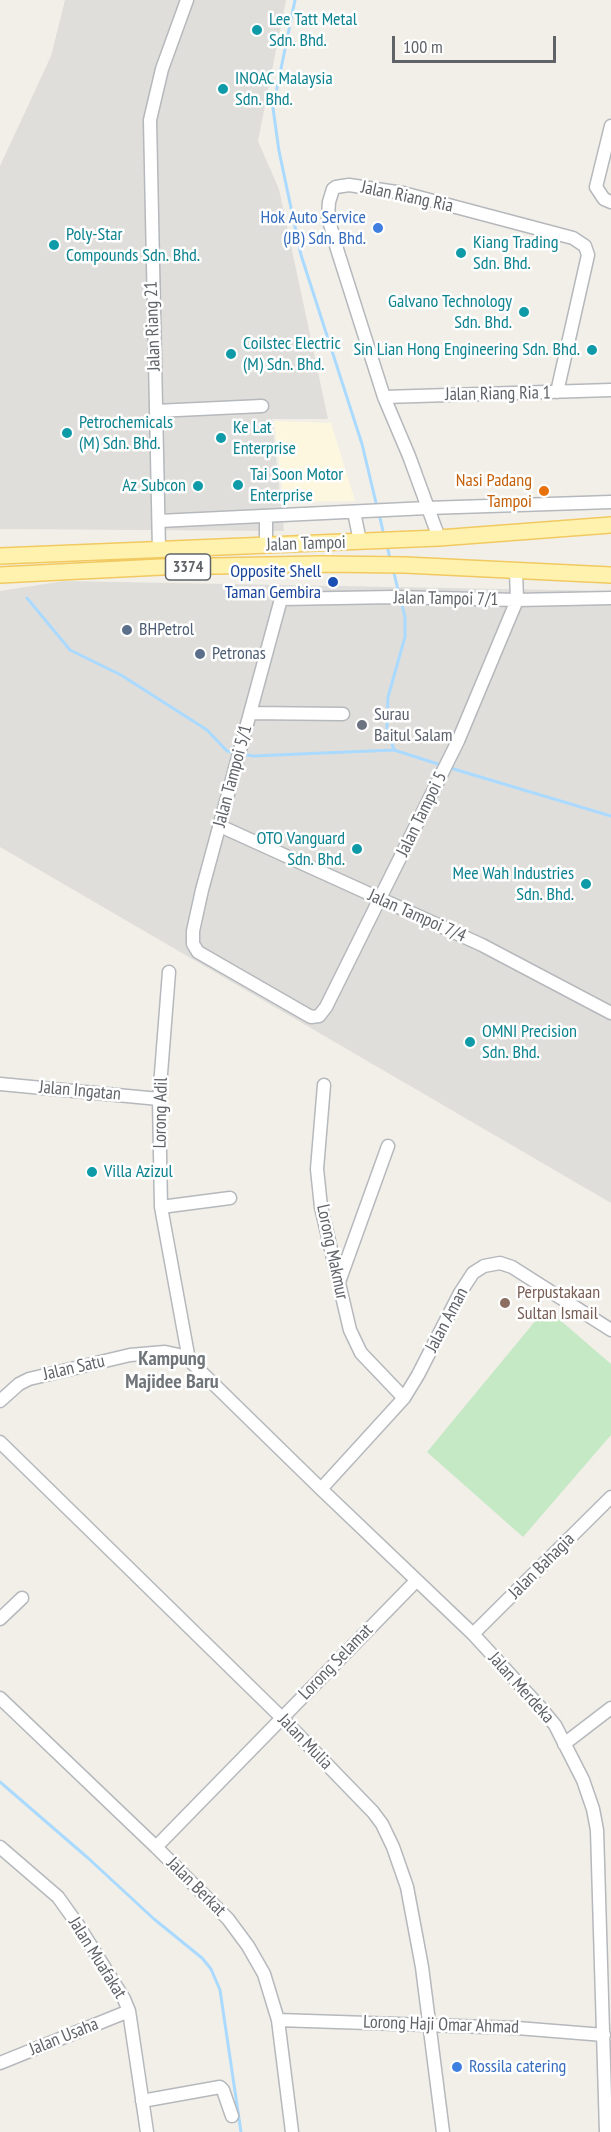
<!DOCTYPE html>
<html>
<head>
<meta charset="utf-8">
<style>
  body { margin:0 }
  #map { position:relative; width:611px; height:2132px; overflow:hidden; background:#f1efe8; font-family:"PT Sans Narrow",sans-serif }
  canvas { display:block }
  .scale { position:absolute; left:392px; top:36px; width:164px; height:27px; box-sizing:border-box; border:3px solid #5f6368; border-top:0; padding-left:8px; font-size:18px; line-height:21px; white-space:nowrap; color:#5f6368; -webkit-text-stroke:4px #fff; paint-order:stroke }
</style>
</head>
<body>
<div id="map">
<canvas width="611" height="2132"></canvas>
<div class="scale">100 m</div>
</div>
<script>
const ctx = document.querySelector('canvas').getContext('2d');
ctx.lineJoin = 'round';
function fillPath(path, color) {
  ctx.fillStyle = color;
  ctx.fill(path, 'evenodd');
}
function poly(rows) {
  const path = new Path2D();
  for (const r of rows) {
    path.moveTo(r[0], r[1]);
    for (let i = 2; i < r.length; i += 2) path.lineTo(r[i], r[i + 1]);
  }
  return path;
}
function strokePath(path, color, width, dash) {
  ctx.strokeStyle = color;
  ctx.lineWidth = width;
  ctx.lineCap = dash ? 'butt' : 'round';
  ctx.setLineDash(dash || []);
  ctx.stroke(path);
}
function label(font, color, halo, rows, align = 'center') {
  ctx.font = font + ' "PT Sans Narrow",sans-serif';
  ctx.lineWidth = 5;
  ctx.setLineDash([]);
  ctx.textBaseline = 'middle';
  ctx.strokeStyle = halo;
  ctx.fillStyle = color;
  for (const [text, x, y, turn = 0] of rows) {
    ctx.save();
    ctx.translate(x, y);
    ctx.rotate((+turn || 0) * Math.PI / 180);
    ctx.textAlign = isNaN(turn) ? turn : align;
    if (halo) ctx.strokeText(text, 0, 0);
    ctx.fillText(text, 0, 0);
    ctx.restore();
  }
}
fillPath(poly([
  [274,421,331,423,355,501,284,502]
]), '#fef7e0');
fillPath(poly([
  [65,0,286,0,258,141,279,189,328,419,272,419,284,531,0,529,0,166,51,56],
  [64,581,611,591,611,1203,0,847,0,591]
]), '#e0deda');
fillPath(poly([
  [546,1308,611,1364,611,1435,523,1537,427,1452]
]), '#c5e8c5');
strokePath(poly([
  [295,0,273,108,279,151,301,255,362,444,377,507],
  [379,513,384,536],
  [387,545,390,559],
  [393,569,399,594],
  [27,598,70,650,121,675,207,730,227,751,237,753],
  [394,750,387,728,388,697,405,637,405,617,401,601],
  [243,754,253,756,394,750,441,765],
  [447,767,611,816],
  [0,1782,88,1858,154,1919,202,1958,211,1969,220,1990,241,2132]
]), '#aadaff', 3);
const minor = poly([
  [611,126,596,187,604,199,611,202],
  [384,397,611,390],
  [156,411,262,406],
  [354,512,360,541],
  [266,517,266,545],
  [159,521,427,508,611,502],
  [439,538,409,456,384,397,337,249,328,217,329,202,333,189,336,187,349,185,403,193,573,238,585,246,588,255,557,392],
  [159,550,150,120,162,69,187,0],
  [516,572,517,600,458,741,326,1007,319,1016,311,1017,198,952,193,944,193,931,202,890,281,599,394,597,517,600,611,598],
  [250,713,343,714],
  [220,826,482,945,611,1013],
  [169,972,159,1099,161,1207,189,1360],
  [0,1084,159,1099],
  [324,1085,317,1169,321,1207,350,1330,361,1353,404,1398],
  [161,1207,230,1198],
  [339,1282,388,1146],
  [0,1401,19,1384,29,1379,130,1355,165,1352,179,1355,189,1360,321,1489,473,1634,540,1707,555,1725,583,1780,593,1809,597,1830,606,2132],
  [0,1442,282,1718,373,1812,382,1824,393,1847,407,1887,422,1967,443,2132],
  [321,1489,404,1398,418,1375,460,1293,473,1273,484,1266,500,1263,512,1267,611,1330],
  [0,1619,22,1598],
  [473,1634,611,1497],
  [0,1698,156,1847,228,1919,248,1946,264,1974,278,2020,292,2132],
  [564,1744,611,1708],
  [0,1847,58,1897,78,1925,124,1999,129,2011,147,2132],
  [156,1847,416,1581],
  [278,2020,517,2028,604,2035],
  [0,2063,129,2011],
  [142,2101,220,2087,223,2090,232,2116]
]);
const major = poly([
  [0,556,439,538,611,525],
  [0,575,161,567,321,564,405,565,611,575]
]);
strokePath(minor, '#b5b8bc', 15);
strokePath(major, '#f2c960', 18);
strokePath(minor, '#fff', 12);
strokePath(major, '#fff2af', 15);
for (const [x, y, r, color] of [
  [257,30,6,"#0f9aa8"],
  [223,89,6,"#0f9aa8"],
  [378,228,6,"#3f7fe0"],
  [54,245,6,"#0f9aa8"],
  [461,253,6,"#0f9aa8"],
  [524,312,6,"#0f9aa8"],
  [592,350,6,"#0f9aa8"],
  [231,354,6,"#0f9aa8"],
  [67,433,6,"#0f9aa8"],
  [221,438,6,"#0f9aa8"],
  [238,485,6,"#0f9aa8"],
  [198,486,6,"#0f9aa8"],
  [544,491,6,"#e8710a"],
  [333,582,6,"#1a4fb4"],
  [127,630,6,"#5c6f8a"],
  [200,654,6,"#5c6f8a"],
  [362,725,6,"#6b7280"],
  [357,849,6,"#0f9aa8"],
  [586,884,6,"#0f9aa8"],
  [470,1042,6,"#0f9aa8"],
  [92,1172,6,"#0f9aa8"],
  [505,1303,6,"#8d6e63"],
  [457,2067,6,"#3f7fe0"]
]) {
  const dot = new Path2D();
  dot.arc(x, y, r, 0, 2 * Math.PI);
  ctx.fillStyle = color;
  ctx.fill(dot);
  strokePath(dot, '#fff', 2);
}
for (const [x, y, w] of [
  [188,567,45]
]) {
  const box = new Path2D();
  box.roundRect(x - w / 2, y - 13, w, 26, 4.5);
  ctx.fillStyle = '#fff';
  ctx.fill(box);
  strokePath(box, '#5f6368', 1.5);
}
label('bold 16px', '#5f6368', null, [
  ["3374",188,567]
]);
label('18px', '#0d838f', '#fff', [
  ["Lee Tatt Metal",269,20],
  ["Sdn. Bhd.",269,41],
  ["INOAC Malaysia",235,79],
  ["Sdn. Bhd.",235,100],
  ["Poly-Star",66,235],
  ["Compounds Sdn. Bhd.",66,256],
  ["Kiang Trading",473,243],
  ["Sdn. Bhd.",473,264],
  ["Galvano Technology",512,302,"right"],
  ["Sdn. Bhd.",512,323,"right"],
  ["Coilstec Electric",243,344],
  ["(M) Sdn. Bhd.",243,365],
  ["Sin Lian Hong Engineering Sdn. Bhd.",580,350,"right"],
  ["Petrochemicals",79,423],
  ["(M) Sdn. Bhd.",79,444],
  ["Ke Lat",233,428],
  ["Enterprise",233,449],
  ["Tai Soon Motor",250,475],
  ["Enterprise",250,496],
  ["Az Subcon",186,486,"right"],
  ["OTO Vanguard",345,839,"right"],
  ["Sdn. Bhd.",345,860,"right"],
  ["Mee Wah Industries",574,874,"right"],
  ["Sdn. Bhd.",574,895,"right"],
  ["OMNI Precision",482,1032],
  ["Sdn. Bhd.",482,1053],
  ["Villa Azizul",104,1172]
], 'left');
label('18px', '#5f6368', '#fff', [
  ["Jalan Riang Ria",407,197,12],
  ["Jalan Riang 21",153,326,-92],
  ["Jalan Riang Ria 1",498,394,-1],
  ["Jalan Tampoi",306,544,-2],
  ["Jalan Tampoi 7/1",446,599,1],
  ["Jalan Tampoi 5/1",233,776,-75],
  ["Jalan Tampoi 5",422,814,-64],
  ["Jalan Tampoi 7/4",417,916,24],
  ["Jalan Ingatan",80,1091,5],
  ["Lorong Adil",161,1113,-89],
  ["Lorong Makmur",332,1252,78],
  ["Jalan Aman",447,1320,-62],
  ["Jalan Satu",74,1368,-13],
  ["Jalan Bahagia",542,1566,-45],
  ["Lorong Selamat",336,1662,-46],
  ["Jalan Merdeka",521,1688,48],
  ["Jalan Mulia",305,1742,46],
  ["Jalan Berkat",196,1887,45],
  ["Jalan Muafakat",97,1958,58],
  ["Lorong Haji Omar Ahmad",441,2025,2],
  ["Jalan Usaha",64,2037,-22]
]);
label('18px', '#366cbe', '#fff', [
  ["Hok Auto Service",366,218],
  ["(JB) Sdn. Bhd.",366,239],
  ["Rossila catering",469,2067,"left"]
], 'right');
label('18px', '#c56008', '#fff', [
  ["Nasi Padang",532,481],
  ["Tampoi",532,502]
], 'right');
label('18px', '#164399', '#fff', [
  ["Opposite Shell",321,572],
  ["Taman Gembira",321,593]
], 'right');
label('18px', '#4e5e75', '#fff', [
  ["BHPetrol",139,630],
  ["Petronas",212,654]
], 'left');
label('18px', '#5b616d', '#fff', [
  ["Surau",374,715],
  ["Baitul Salam",374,736]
], 'left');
label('18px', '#785e54', '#fff', [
  ["Perpustakaan",517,1293],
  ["Sultan Ismail",517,1314]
], 'left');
label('bold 20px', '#70757a', '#fff', [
  ["Kampung",172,1359],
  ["Majidee Baru",172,1382]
]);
</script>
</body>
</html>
